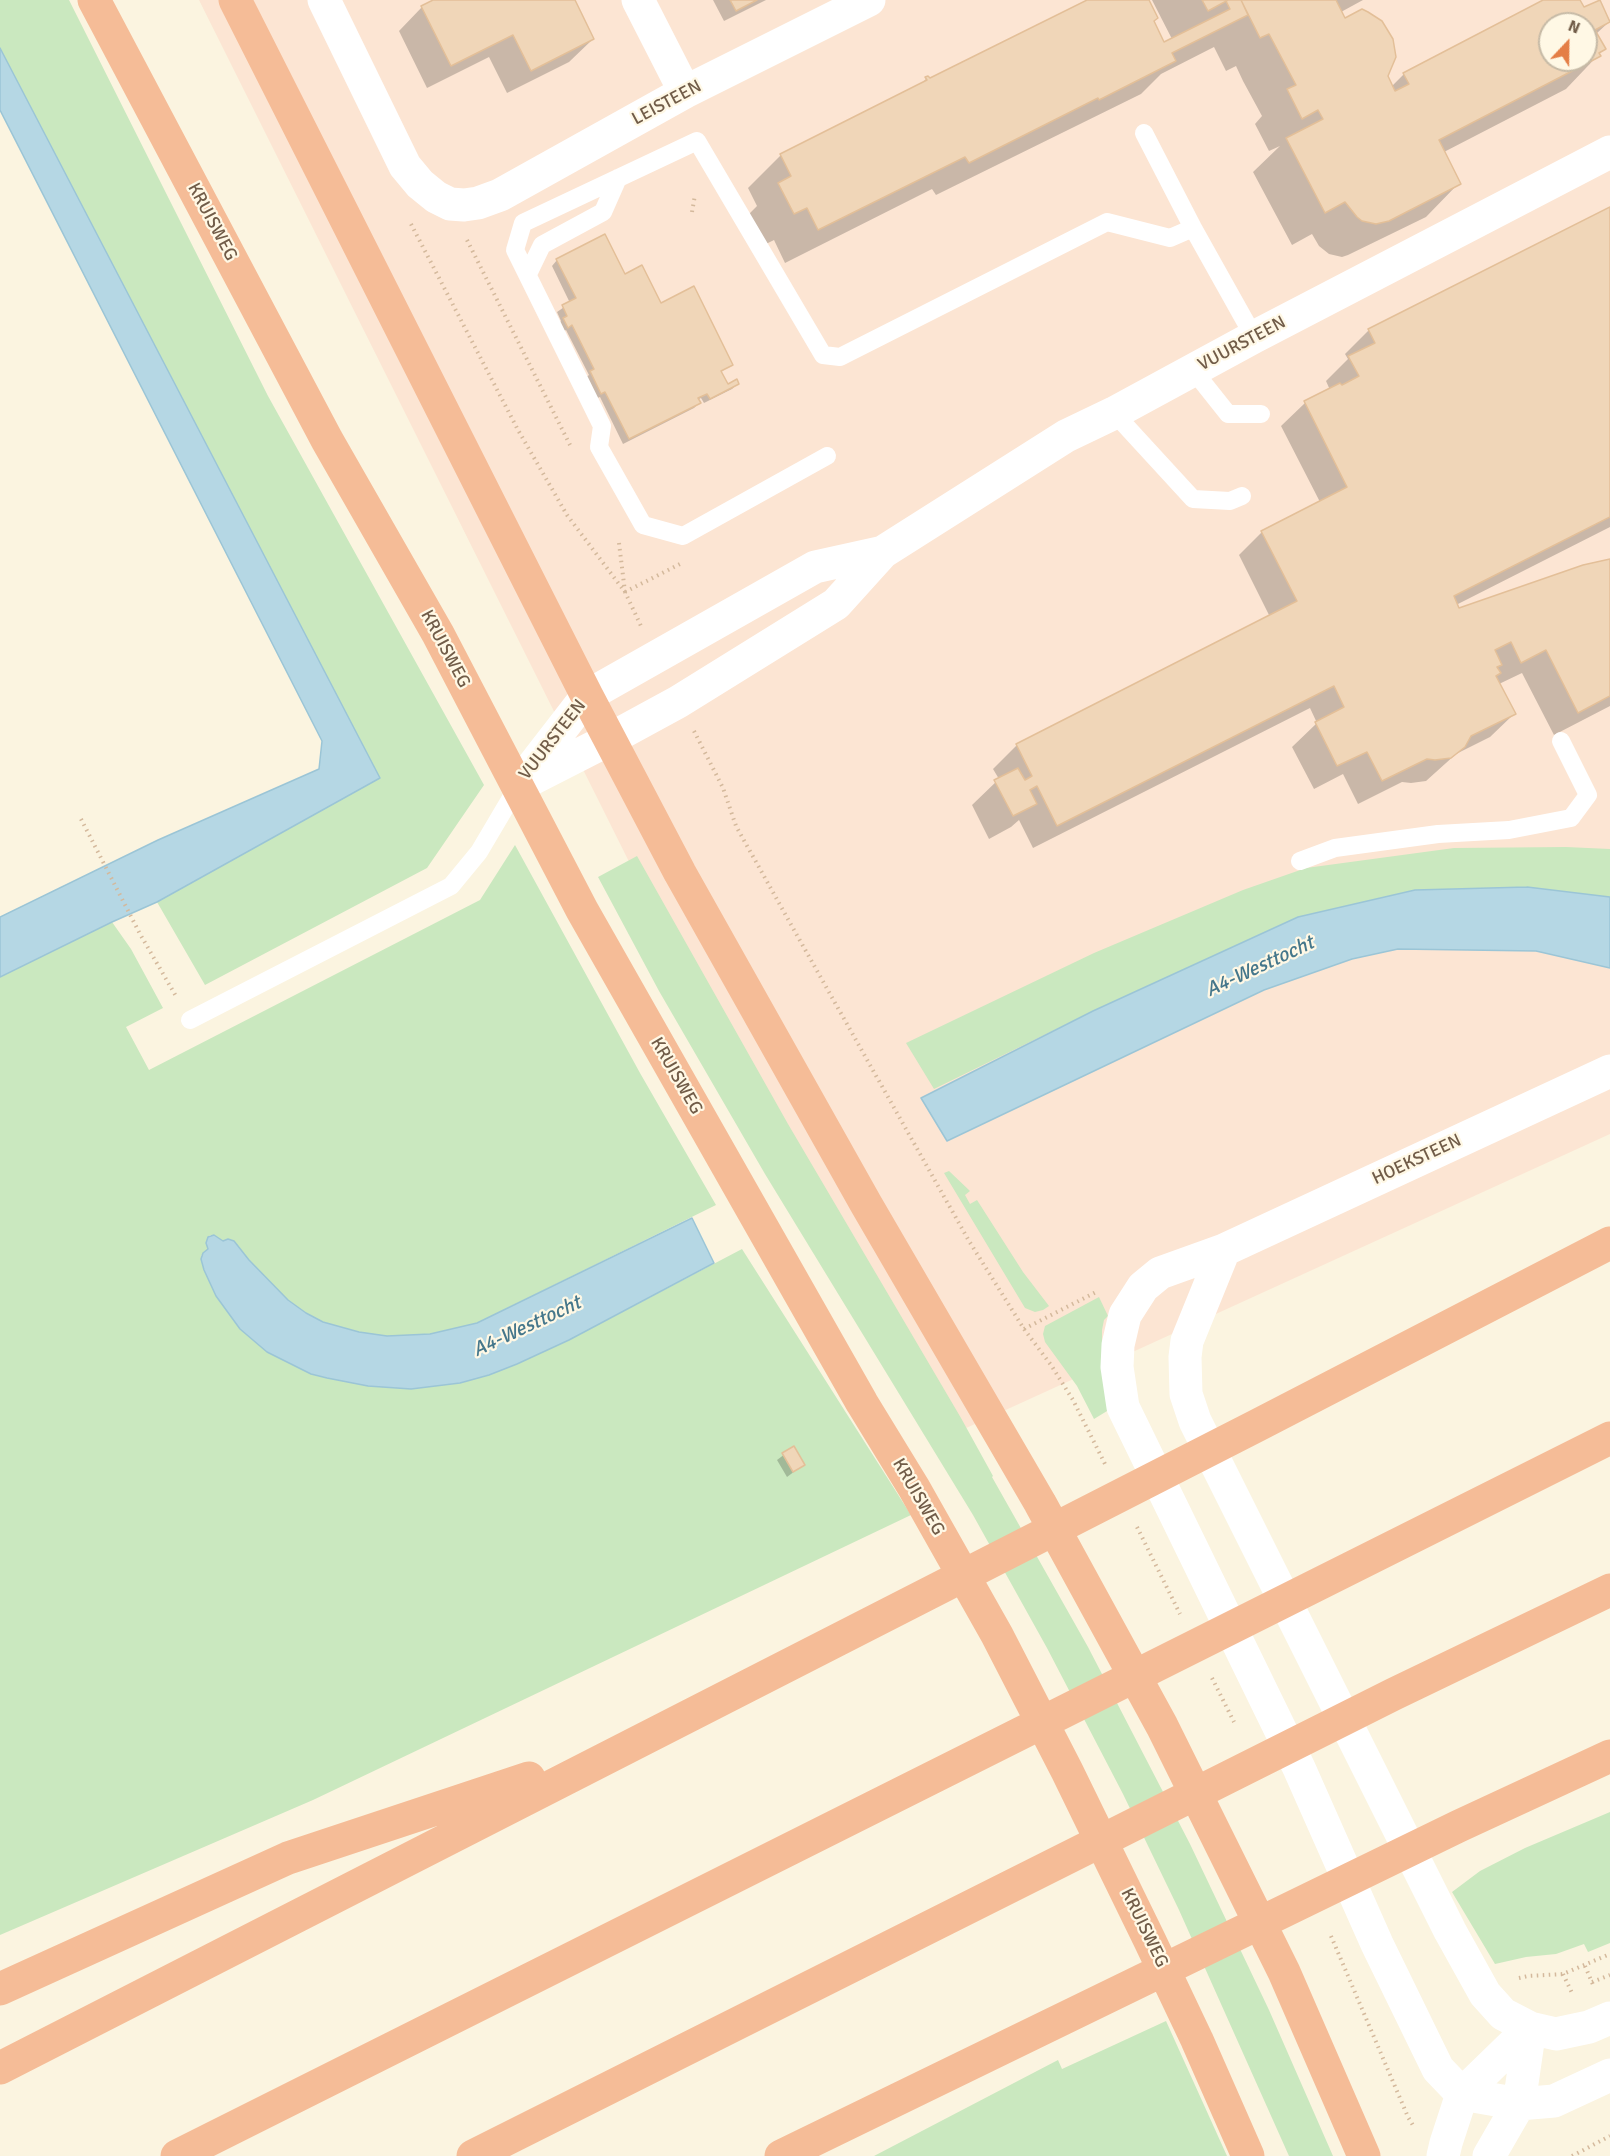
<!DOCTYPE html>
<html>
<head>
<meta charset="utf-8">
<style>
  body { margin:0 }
  #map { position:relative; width:1610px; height:2156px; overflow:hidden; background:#fbf4e0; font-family:Signika,sans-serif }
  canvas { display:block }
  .north { position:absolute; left:1538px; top:12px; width:60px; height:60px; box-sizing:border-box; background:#fff8e5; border:2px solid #c6baa6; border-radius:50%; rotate:22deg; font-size:16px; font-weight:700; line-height:24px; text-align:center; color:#715c48 }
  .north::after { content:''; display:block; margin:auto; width:21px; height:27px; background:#e47e46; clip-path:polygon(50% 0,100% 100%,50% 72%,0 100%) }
</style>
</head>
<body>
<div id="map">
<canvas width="1610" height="2156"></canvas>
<div class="north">N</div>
</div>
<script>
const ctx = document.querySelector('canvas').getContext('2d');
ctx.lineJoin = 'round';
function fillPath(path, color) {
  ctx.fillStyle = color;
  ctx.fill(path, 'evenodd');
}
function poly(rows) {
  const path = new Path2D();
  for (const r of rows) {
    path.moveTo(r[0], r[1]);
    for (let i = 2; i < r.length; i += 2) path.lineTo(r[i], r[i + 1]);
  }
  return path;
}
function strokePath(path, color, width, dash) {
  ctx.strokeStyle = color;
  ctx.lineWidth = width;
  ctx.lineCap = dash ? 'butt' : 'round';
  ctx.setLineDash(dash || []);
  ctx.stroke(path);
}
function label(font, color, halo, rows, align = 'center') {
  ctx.font = font + ' Signika,sans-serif';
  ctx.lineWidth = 4.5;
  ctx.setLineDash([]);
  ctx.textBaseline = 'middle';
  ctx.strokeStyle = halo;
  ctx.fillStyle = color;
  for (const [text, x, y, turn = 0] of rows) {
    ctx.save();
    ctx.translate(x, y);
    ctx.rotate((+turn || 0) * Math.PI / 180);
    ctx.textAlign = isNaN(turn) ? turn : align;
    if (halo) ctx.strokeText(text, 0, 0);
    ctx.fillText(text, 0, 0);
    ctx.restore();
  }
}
fillPath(poly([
  [199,0,1610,0,1610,1134,964,1429,733,1070],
  [1550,24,1586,24,1586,60,1550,60]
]), '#fce5d3');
fillPath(poly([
  [0,0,69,0,268,396,484,785,427,868,205,985,157,902,380,778,0,48],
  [515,845,640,1073,716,1205,477,1323,430,1334,387,1336,359,1332,323,1322,306,1313,288,1300,249,1260,234,1241,223,1241,210,1235,207,1239,208,1249,201,1256,204,1270,327,1378,368,1386,411,1389,460,1383,489,1375,517,1364,569,1340,742,1249,911,1515,313,1800,0,1935,0,977,112,922,131,949,163,1008,126,1027,149,1070,480,900],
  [1566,847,1610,849,1610,897,1527,887,1415,890,1298,917,1093,1011,934,1089,906,1043,1094,953,1243,890,1306,868,1454,848],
  [637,856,788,1124,961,1418,993,1476,992,1477,1088,1647,1190,1844,1269,2010,1333,2156,1289,2156,1179,1910,1123,1794,1047,1648,973,1515,765,1174,659,991,598,877],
  [949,1171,970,1191,965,1195,970,1204,977,1200,1023,1272,1049,1306,1043,1310,1035,1312,1025,1308,944,1173],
  [1099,1297,1108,1316,1104,1320,1102,1330,1102,1360,1112,1408,1094,1419,1077,1386,1045,1342,1043,1334,1045,1326],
  [1610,1812,1610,1943,1588,1952,1584,1944,1556,1954,1526,1957,1495,1964,1452,1892,1480,1871,1525,1848],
  [1166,2021,1227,2156,874,2156,1058,2060,1062,2069]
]), '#cae8bf');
const water = poly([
  [0,48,380,778,157,902,112,922,0,977,0,917,158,840,319,769,322,741,0,110,0,48],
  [1527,887,1610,897,1610,968,1536,951,1398,949,1352,959,1264,990,947,1141,921,1098,1093,1011,1298,917,1415,890,1527,887],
  [692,1218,714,1263,569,1340,517,1364,489,1375,460,1383,411,1389,368,1386,327,1378,311,1374,267,1352,240,1329,216,1296,204,1270,201,1259,203,1253,208,1249,206,1243,208,1237,214,1235,223,1241,228,1239,234,1241,249,1260,288,1300,306,1313,323,1322,359,1332,387,1336,430,1334,477,1323,692,1218]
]);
fillPath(water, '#b5d7e4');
strokePath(water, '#9bc5d6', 1.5);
fillPath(poly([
  [436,0,573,0,593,39,569,62,507,93,489,57,427,88,399,31,422,7],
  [713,0,766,0,724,21],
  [1090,0,1147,0,1153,21,1163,44,1172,39,1152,0,1363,0,1341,12,1386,76,1391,87,1404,74,1546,0,1578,0,1583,9,1599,1,1610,21,1596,34,1604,49,1566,89,1444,152,1459,183,1426,217,1348,255,1342,257,1329,254,1319,246,1312,234,1292,245,1253,172,1280,146,1269,151,1255,124,1262,116,1243,81,1236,66,1226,71,1214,47,1161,74,1141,94,936,195,932,189,785,263,774,240,760,247,745,218,757,206,748,188,781,155,919,86,926,79,929,80],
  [1550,24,1586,24,1586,60,1550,60],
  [1610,209,1610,527,1456,605,1459,610,1610,561,1610,706,1554,735,1522,673,1499,684,1514,714,1490,737,1456,754,1426,781,1411,783,1402,782,1358,804,1343,774,1314,789,1292,747,1317,723,1310,708,1033,848,1019,820,1011,827,989,839,972,805,999,779,993,769,1017,745,1270,617,1239,555,1262,532,1320,502,1281,426,1305,403,1330,390,1326,381,1348,359,1345,354,1369,330],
  [557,260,624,276,731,364,720,373,727,386,738,383,732,389,704,403,701,398,697,400,699,403,694,408,623,444,600,397,595,399,585,378,589,375,566,330,562,332,558,324,561,321,557,312,570,303,552,266],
  [793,1448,803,1465,787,1477,777,1460]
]), '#0003');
const building = poly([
  [433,0,575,0,594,39,531,71,513,35,451,66,421,6,433,0],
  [730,0,757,0,736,11,730,0],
  [1087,0,1149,0,1158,18,1154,21,1164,42,1230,9,1226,1,1228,0,1241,0,1248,15,1172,53,1176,61,1099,100,1098,98,969,163,965,157,818,230,807,208,794,214,778,183,791,176,780,154,927,80,925,77,928,76,930,78,1087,0],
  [1202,0,1228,0,1208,11,1202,0],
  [1241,0,1336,0,1345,18,1362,9,1368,12,1382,21,1393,39,1396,57,1388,76,1395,91,1409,84,1403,73,1543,0,1580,0,1584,7,1600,0,1610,22,1595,30,1606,49,1599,53,1601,56,1439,140,1461,184,1389,221,1376,224,1362,221,1357,217,1345,202,1325,213,1286,138,1323,119,1318,110,1302,119,1287,89,1296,85,1269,34,1260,38,1241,0],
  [1550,24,1586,24,1586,60,1550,60,1550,24],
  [1610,207,1610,517,1454,596,1459,608,1583,565,1610,559,1610,696,1578,713,1546,650,1521,663,1511,642,1495,650,1502,665,1497,667,1501,673,1496,676,1516,714,1471,736,1465,747,1451,758,1435,760,1427,759,1382,781,1367,752,1337,766,1315,722,1344,707,1334,686,1057,826,1037,786,1030,790,1037,804,1013,816,994,780,1018,768,1025,780,1032,776,1016,744,1297,601,1261,531,1347,487,1304,401,1340,383,1342,385,1359,376,1348,356,1375,343,1368,329,1610,207],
  [605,234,625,274,642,265,661,303,694,286,733,365,721,371,728,384,737,379,739,384,710,399,707,394,698,398,701,403,629,439,605,392,601,394,590,371,594,369,572,325,568,328,563,318,567,316,562,305,576,298,556,259,605,234],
  [794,1446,805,1465,793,1472,782,1453,794,1446]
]);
fillPath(building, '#f0d6b8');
strokePath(building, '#e3bf98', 1.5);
strokePath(poly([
  [692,212,695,195],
  [411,224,518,430,567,515,625,592,641,626],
  [467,240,570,445],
  [619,543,625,592],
  [625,592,680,564],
  [694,731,723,788,736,826,789,921,969,1241,1024,1329,1051,1365,1073,1400,1105,1464],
  [81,819,140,934,177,998],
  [1024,1329,1098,1291],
  [1137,1527,1180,1614],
  [1212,1678,1234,1722],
  [1331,1936,1408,2117,1414,2127],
  [1585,1966,1594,1987],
  [1563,1974,1573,1995],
  [1519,1978,1528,1976,1563,1974,1610,1954],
  [1592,1982,1610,1975],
  [1572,2156,1610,2136]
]), '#d4b99c', 4, [1.5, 4.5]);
strokePath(poly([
  [1144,133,1193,228,1254,337],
  [528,274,542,245,603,212,618,178],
  [1193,370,1228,414,1261,414],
  [1114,413,1193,499,1230,501,1242,496],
  [827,456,683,536,643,525,599,447,602,426,515,250,523,223,697,141,823,355,840,357,1107,222,1170,238,1193,228],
  [1300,861,1335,848,1438,834,1509,830,1571,818,1588,795,1561,741],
  [190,1020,451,886,479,852,518,786]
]), '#fff', 18);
strokePath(poly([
  [324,0,405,166,420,184,436,197,450,204,464,205,478,203,500,195,685,92,869,0],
  [638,0,685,92]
]), '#fff', 33);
strokePath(poly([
  [522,780,587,696,815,567,883,552],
  [518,786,610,739,678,702,836,604,883,552,1066,436,1114,413,1254,337,1610,152],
  [1610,1071,1224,1250,1160,1273,1143,1287,1125,1315,1118,1345,1117,1367,1123,1407,1299,1768,1377,1944,1438,2069,1462,2094,1519,2104,1554,2101,1610,2075],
  [1224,1250,1187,1341,1185,1357,1186,1394,1195,1421,1450,1931,1485,1994,1503,2014,1530,2028,1556,2034,1589,2027,1610,2018],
  [1443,2156,1446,2143,1462,2094,1530,2028],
  [1489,2156,1519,2104,1530,2028]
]), '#fff', 33);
strokePath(poly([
  [94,0,327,440,438,634,582,910,862,1403,914,1488,997,1635,1067,1771,1150,1941,1197,2040,1248,2156],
  [235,0,587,696,680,873,866,1204,1040,1503,1162,1726,1284,1972,1364,2156],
  [0,1989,288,1858,529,1778],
  [0,2068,1258,1425,1610,1243],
  [177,2156,1610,1438],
  [473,2156,1394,1694,1610,1590],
  [781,2156,1459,1826,1610,1756]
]), '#f5bc97', 33);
label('18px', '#715c48', '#fff8e5', [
  ["LEISTEEN",667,103,-28],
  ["KRUISWEG",212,222,62],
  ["VUURSTEEN",1242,344,-28],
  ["KRUISWEG",445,649,62],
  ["VUURSTEEN",553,740,-52],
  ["KRUISWEG",676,1076,60],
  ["HOEKSTEEN",1417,1160,-25],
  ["KRUISWEG",918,1497,60],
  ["KRUISWEG",1144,1928,64]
]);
label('italic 20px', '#45778b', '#fff8e5', [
  ["A4-Westtocht",1260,967,-25],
  ["A4-Westtocht",527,1327,-25]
]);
</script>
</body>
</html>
